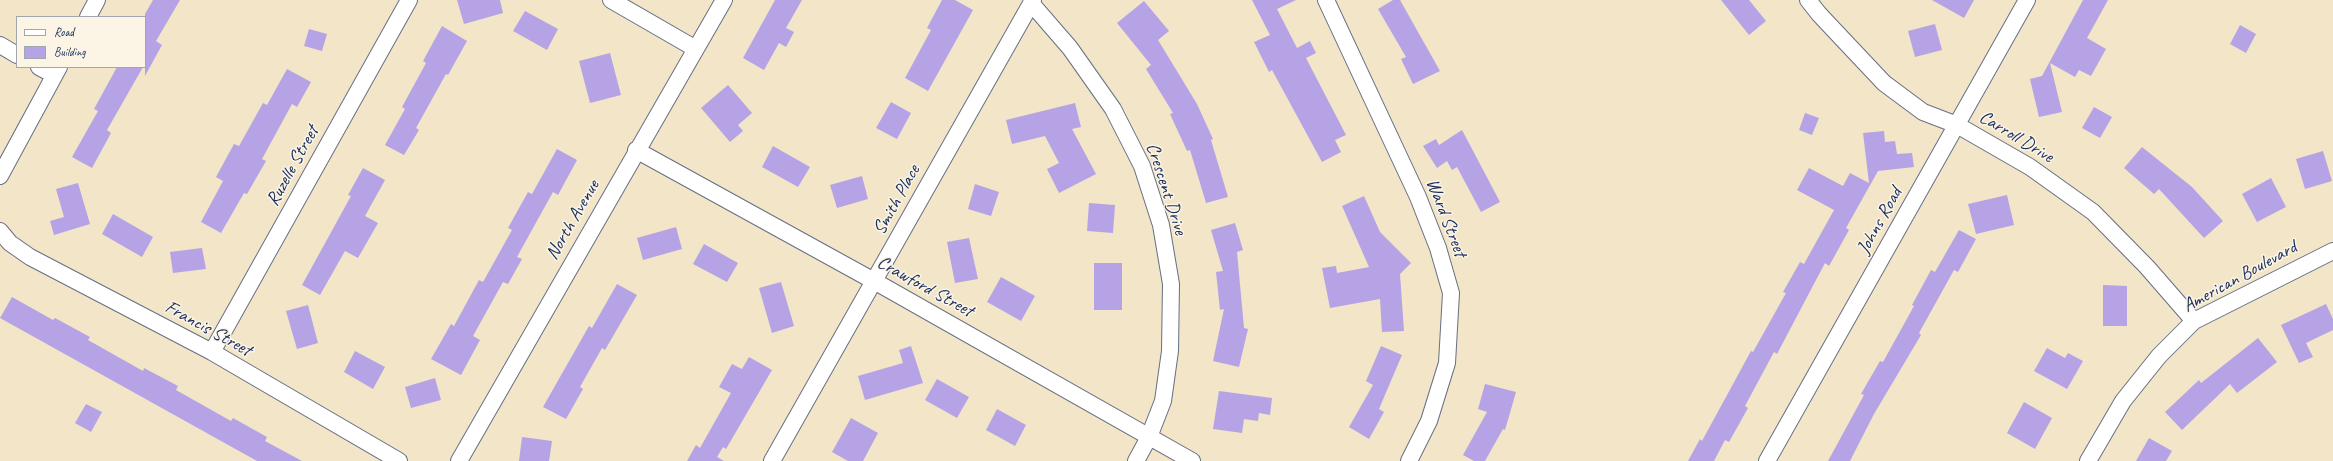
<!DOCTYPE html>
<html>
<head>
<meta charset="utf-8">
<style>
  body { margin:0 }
  #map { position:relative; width:2333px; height:461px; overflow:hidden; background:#f2e5c8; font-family:Caveat,sans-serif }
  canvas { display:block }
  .legend { position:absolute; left:16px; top:16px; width:130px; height:52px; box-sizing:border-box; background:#fcf5e5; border:1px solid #a2a6af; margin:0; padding:5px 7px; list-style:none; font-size:12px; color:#1b2f5e }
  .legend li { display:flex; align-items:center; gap:8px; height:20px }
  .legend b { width:20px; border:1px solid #a2a6af }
</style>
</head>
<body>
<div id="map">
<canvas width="2333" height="461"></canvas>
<ul class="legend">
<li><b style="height:5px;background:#fff"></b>Road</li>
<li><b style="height:11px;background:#b6a3e5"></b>Building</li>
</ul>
</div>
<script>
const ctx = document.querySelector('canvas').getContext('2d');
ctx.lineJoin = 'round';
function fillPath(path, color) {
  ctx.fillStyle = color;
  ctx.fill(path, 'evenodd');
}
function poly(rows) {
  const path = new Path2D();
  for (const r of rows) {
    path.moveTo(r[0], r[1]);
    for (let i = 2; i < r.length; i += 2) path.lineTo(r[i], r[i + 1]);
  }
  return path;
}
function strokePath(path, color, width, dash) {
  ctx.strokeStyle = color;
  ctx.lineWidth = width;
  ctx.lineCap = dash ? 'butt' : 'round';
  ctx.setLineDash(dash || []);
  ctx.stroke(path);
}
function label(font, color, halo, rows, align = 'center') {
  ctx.font = font + ' Caveat,sans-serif';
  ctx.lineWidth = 3;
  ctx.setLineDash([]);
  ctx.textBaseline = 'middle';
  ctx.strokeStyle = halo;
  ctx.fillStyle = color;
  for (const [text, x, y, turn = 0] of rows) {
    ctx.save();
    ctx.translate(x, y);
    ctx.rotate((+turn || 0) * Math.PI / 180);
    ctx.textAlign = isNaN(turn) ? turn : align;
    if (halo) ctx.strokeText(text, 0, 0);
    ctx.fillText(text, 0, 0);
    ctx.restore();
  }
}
fillPath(poly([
  [153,0,180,0,156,41,162,45,145,76,145,14],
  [457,0,500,0,503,13,464,24],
  [775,0,802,0,786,28,794,32,786,47,779,43,764,70,743,58],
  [942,0,955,0,973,10,928,91,905,78,931,30,927,28],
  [1252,0,1296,0,1277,9,1297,48,1310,41,1316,53,1306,58,1346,135,1335,140,1341,152,1322,162,1272,70,1269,72,1254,42,1270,35],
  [1393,0,1400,0,1440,71,1413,84,1401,59,1406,57,1378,9],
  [1721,0,1749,0,1766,21,1749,35],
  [1932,0,1974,0,1964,18],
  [2083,0,2108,0,2087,38,2106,49,2091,76,2079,70,2075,77,2050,63,2062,112,2039,117,2030,79,2042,76],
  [1144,1,1169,31,1158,40,1197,104,1213,139,1211,140,1228,197,1206,203,1190,150,1187,151,1170,114,1173,113,1146,69,1151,65,1117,23],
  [525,11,558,29,547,50,513,31],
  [1935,24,1942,50,1915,57,1908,31],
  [2240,25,2256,34,2246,53,2230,44],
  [442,26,467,41,448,75,446,74,416,128,419,130,404,155,385,145,405,109,402,107,426,63,423,61],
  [309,29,327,34,322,51,304,46],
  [610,53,621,95,590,103,579,61],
  [117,67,143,67,107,130,111,133,92,168,72,157,98,111,94,109],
  [287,69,311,82,297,107,292,104,262,159,266,161,247,194,244,193,221,233,201,222,223,181,216,177,234,144,239,146,263,103,267,105],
  [728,85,752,113,738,125,743,131,730,142,701,108],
  [891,102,911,113,897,139,876,128],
  [1075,103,1081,127,1072,129,1096,174,1059,193,1047,169,1059,163,1045,136,1012,144,1006,120],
  [2094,107,2112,117,2100,138,2082,128],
  [1805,113,1819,118,1812,135,1799,130],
  [1462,130,1500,202,1481,212,1457,167,1452,170,1447,161,1437,168,1423,146,1436,139,1439,145],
  [1884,131,1885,142,1895,141,1897,154,1912,153,1914,167,1878,171,1846,228,1849,230,1829,266,1825,263,1777,354,1774,352,1745,406,1748,408,1729,442,1725,440,1714,461,1688,461,1700,439,1702,441,1751,351,1753,352,1786,293,1783,292,1800,262,1804,264,1834,210,1797,190,1809,168,1843,186,1850,173,1869,183,1863,133],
  [773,146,810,167,798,187,762,167],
  [2142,147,2192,187,2223,221,2204,238,2159,189,2154,194,2124,168],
  [557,149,577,160,558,195,553,192,517,257,522,259,508,284,503,282,473,336,480,340,461,375,431,359,451,324,454,326,479,280,483,282,512,230,508,228,528,192,532,194],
  [2323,151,2332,181,2305,189,2296,159],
  [363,168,385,180,365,216,378,223,358,258,345,251,320,295,302,285,351,196,348,195],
  [862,176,868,199,837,208,830,185],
  [2271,178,2286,207,2257,222,2242,194],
  [78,183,90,224,54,235,50,221,64,217,56,189],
  [975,184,999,192,991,216,968,209],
  [2007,195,2014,225,1976,234,1968,204],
  [1364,196,1380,232,1411,263,1400,274,1404,331,1382,332,1380,299,1330,308,1322,268,1336,266,1337,273,1369,267,1342,206],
  [1089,203,1115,205,1113,233,1087,231],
  [113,214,153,237,142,257,102,234],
  [1235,223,1243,250,1237,252,1244,328,1248,329,1239,367,1213,361,1224,309,1220,310,1216,272,1223,271,1211,230],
  [676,227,682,249,643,260,637,238],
  [1959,230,1976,239,1958,272,1954,270,1919,333,1921,335,1874,414,1850,461,1828,461,1864,395,1861,394,1880,361,1883,362,1914,306,1912,305,1931,270,1935,272],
  [969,238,978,279,955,283,947,242],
  [704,244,738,263,727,282,693,264],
  [202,248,206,269,173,273,170,252],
  [1094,263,1122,263,1122,310,1094,310],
  [1001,277,1035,296,1021,321,987,302],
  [781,282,794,326,772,333,759,288],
  [617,284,637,295,605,350,602,348,580,387,583,389,566,419,543,407,589,326,592,328],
  [2103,285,2127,286,2127,326,2103,326],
  [12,297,53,320,55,318,90,337,88,340,143,371,144,368,178,386,176,390,231,421,233,418,267,437,265,441,302,461,257,461,0,318],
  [2326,304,2333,319,2333,330,2306,343,2313,357,2299,363,2281,325],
  [308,305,318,343,297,349,286,311],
  [2258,338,2277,362,2237,393,2230,384,2182,430,2165,412,2199,380,2201,383],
  [911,346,923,383,865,400,858,376,903,363,899,350],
  [1381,346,1402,355,1379,409,1384,412,1369,439,1349,427,1373,385,1366,381],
  [2047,348,2065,358,2068,353,2083,361,2067,389,2034,371],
  [355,351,385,367,373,389,344,372],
  [749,357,772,370,726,449,723,447,717,457,724,461,687,461,696,445,700,448,731,393,719,387,732,364,742,369],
  [435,378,441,400,411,408,405,387],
  [937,379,969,397,957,418,925,400],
  [1485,384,1516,392,1505,430,1503,429,1485,461,1474,461,1463,455,1487,412,1478,409],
  [1219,391,1272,398,1270,415,1259,413,1258,421,1244,419,1242,433,1213,429],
  [2024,402,2052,418,2035,449,2007,433],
  [86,404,102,412,91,432,75,423],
  [997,409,1026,425,1015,446,986,430],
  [851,418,878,433,863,461,848,461,832,452],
  [522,437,552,441,549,461,519,461],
  [2149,438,2172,451,2166,461,2136,461]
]), '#b6a3e5');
const street = poly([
  [611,0,696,49],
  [1326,0,1418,197,1438,248,1451,293,1447,363,1429,421,1409,461],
  [1808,0,1819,14,1884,83,1923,112,1957,125,2030,167,2093,212,2147,267,2194,321],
  [1031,3,1070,48,1113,109,1142,166,1161,225,1171,284,1170,351,1163,401,1149,437,1136,461],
  [88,17,97,0],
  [0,45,17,55],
  [39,67,54,75],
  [636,150,874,281,1192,461],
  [0,176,59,67],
  [0,231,10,243,30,257,212,352,399,461],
  [212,352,409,0],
  [459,461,724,0],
  [772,461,1033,0],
  [1767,461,2027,0],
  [2088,461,2123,401,2159,356,2194,321,2333,251]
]);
strokePath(street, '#666f83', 18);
strokePath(street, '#fff', 16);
label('19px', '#1b2f5e', '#fcf5e5', [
  ["Carroll Drive",2016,137,31],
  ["Ruzelle Street",293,166,-61],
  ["Crescent Drive",1166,189,72],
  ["Smith Place",897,200,-61],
  ["Ward Street",1446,218,69],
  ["North Avenue",573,220,-60],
  ["Johns Road",1880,221,-61],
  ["American Boulevard",2240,277,-29],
  ["Crawford Street",925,287,29],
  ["Francis Street",208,329,29]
]);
</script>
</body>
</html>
